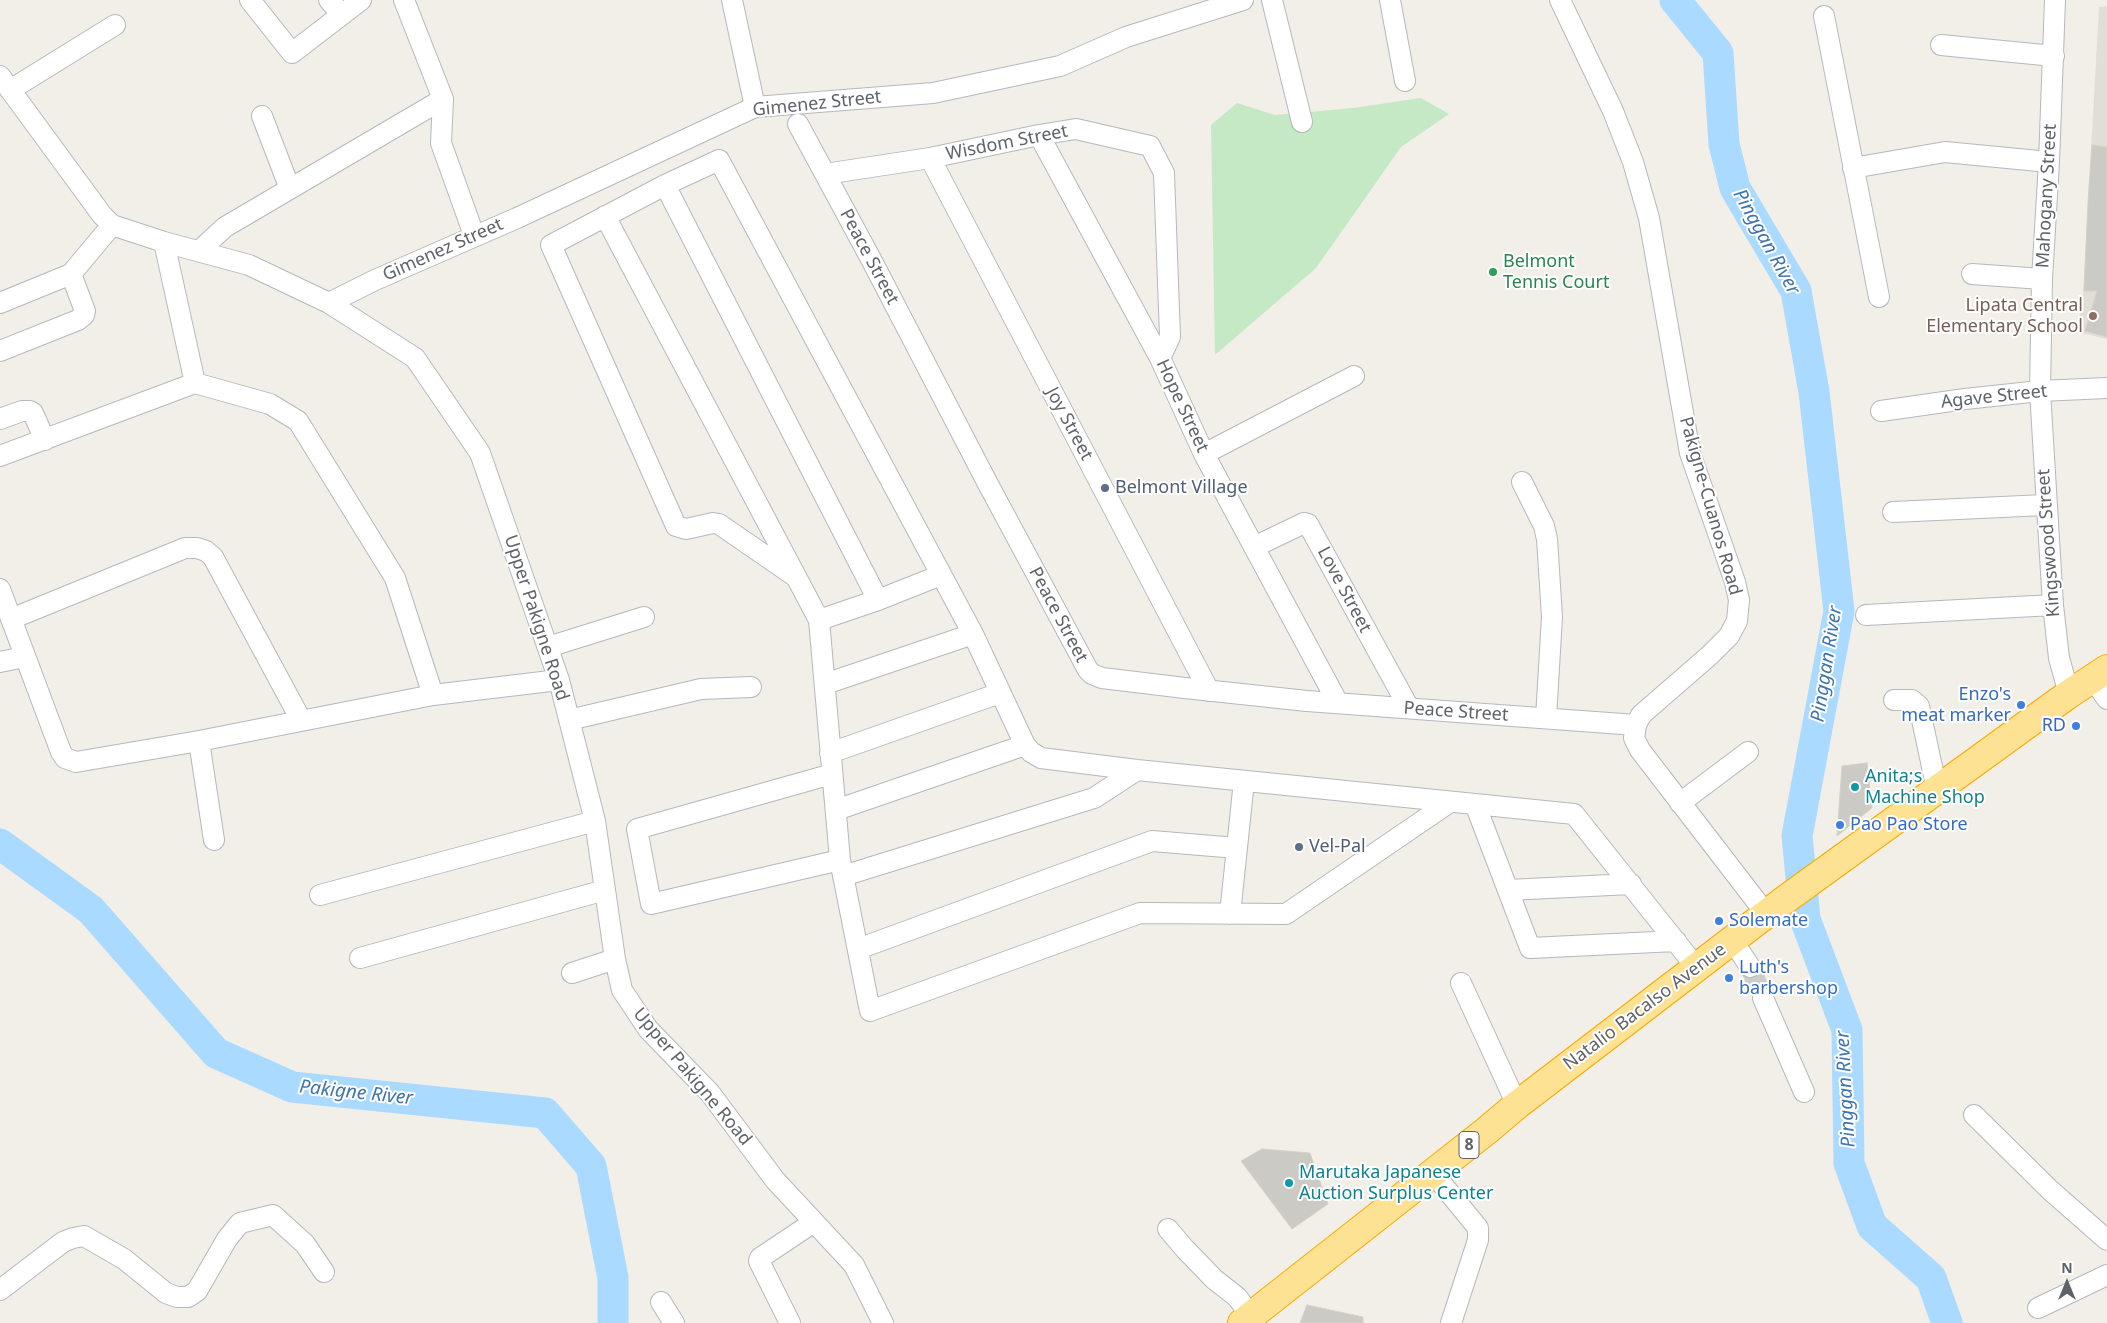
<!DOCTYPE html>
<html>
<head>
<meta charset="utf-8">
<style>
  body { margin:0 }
  #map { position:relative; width:2107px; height:1323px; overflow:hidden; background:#f1efe8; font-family:"Noto Sans",sans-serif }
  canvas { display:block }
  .north { position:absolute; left:2042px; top:1258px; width:50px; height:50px; -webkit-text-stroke:4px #fff; paint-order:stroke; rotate:0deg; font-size:14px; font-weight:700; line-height:20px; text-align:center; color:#5f6368 }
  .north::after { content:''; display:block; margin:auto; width:18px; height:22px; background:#5f6368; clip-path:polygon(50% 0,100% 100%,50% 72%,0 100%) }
</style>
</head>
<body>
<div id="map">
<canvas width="2107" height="1323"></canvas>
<div class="north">N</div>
</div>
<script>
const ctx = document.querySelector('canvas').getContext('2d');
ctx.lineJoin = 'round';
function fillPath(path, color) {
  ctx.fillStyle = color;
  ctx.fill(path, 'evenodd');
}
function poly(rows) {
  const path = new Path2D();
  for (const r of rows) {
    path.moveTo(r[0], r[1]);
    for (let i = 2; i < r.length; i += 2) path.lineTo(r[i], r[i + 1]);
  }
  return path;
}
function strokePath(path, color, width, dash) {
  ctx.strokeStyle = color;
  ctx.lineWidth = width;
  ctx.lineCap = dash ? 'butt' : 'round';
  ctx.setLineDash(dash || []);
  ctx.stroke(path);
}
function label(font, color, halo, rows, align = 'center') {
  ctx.font = font + ' "Noto Sans",sans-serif';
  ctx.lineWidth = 4;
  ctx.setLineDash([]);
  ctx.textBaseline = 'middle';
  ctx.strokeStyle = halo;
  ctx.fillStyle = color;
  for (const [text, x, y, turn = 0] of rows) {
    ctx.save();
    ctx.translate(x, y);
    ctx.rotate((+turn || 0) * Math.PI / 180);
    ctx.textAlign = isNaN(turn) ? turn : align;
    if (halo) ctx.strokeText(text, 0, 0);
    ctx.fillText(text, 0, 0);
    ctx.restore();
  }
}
fillPath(poly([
  [2107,6,2107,339,2077,332,2083,294,2099,7]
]), '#e1ded6');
fillPath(poly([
  [1421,98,1449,114,1401,147,1316,268,1215,355,1211,125,1237,103,1275,115,1353,108]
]), '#c5e8c5');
strokePath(poly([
  [1675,0,1718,53,1724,144,1735,188,1796,291,1814,392,1839,611,1797,836,1805,919,1847,1030,1849,1163,1872,1226,1931,1278,1947,1323],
  [0,844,91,910,216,1053,292,1087,545,1113,591,1166,613,1278,613,1323]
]), '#aadaff', 31);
const building = poly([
  [2092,145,2107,147,2107,337,2085,331,2097,291,2084,291,2088,202,2092,145],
  [1867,763,1872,808,1837,836,1842,766,1867,763],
  [1262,1149,1310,1153,1328,1204,1292,1229,1241,1161,1262,1149],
  [1307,1305,1363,1317,1363,1323,1300,1323,1307,1305]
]);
fillPath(building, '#cccac5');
strokePath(building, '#d6d1c6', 1);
strokePath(poly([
  [1750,967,1763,998]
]), '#ccccc8', 20, [20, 10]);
const minor = poly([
  [250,0,292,53,361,0],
  [329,0,342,15],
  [404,0,443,99,441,143,474,235],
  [732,0,755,107],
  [1272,0,1302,122],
  [1390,0,1405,81],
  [1560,0,1613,111,1633,162,1649,218,1690,453,1735,582,1739,600,1737,621,1729,636,1710,655,1641,715,1636,725,1634,738,1640,750,1767,915],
  [2055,0,2049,162,2042,279,2040,391,2053,605,2059,658,2069,694],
  [1824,16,1879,297],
  [1941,45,2054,56],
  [0,76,102,215,112,225,164,242,249,265,329,303,415,358,480,453,559,680,595,821,615,959,622,990,648,1029,710,1093,775,1180,854,1265,883,1323],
  [10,90,115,25],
  [262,116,290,189],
  [798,124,872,261,988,484,1088,670,1092,674,1102,678,1185,688,1307,701,1636,725],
  [1039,135,1160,358,1204,454,1338,703],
  [930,158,1209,691],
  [1853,168,1945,152,2049,162],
  [825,174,930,158,1039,135,1076,129,1150,146,1164,173,1170,337,1160,358],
  [665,185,878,600],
  [605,216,819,620,840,860,870,1011,1140,913,1286,914,1450,802],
  [164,242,195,383],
  [199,251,225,227,443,99],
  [1972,274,2042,279],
  [0,303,71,274,112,225],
  [329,303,375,280,517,218,755,107,933,93,1060,66,1126,37,1243,0],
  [0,351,78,320,84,315,85,311,71,274],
  [1881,411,1965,399,2040,391,2107,388],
  [0,419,22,411,30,411,33,413,45,440],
  [1204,454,1354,376],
  [0,456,195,383,270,404,298,421,395,578,433,695],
  [1522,482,1544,526,1547,539,1552,617,1546,718],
  [1893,512,2045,505],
  [1254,547,1304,523,1308,524,1409,708],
  [796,577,719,524,713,523,686,529,676,526,551,245,665,185,719,160,973,634,1025,745,1031,752,1041,758,1137,770,1574,814,1696,967],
  [0,589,61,752,65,758,76,762,199,741,433,695,559,680],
  [1866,615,2053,605],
  [11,619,185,548,197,548,206,551,213,557,301,720],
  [819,620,878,600,941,575],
  [548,647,644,617],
  [0,662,24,657],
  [2093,679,2107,699],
  [825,684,973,634],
  [1894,700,1912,700,1919,706,1937,790],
  [569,720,701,689,751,687],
  [199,741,214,840],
  [830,753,1000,693],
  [832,774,637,829,651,904,840,860],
  [1680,803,1748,752],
  [1475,804,1530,948,1676,941],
  [836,810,1025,745],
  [843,876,1094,798,1137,770],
  [1508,890,1631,884],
  [320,895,595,821],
  [1230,914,1244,781],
  [1733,941,1750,967],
  [858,949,1152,841,1237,848],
  [360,958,605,890],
  [572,973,615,959],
  [1461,983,1517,1105],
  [1763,998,1804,1092],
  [1974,1115,2050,1190,2107,1240],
  [1433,1173,1478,1228,1478,1240,1451,1323],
  [1168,1229,1185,1249,1214,1279,1237,1297,1251,1316],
  [0,1290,63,1242,73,1238,84,1236,124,1259,166,1293,177,1297,188,1297,197,1291,227,1239,240,1223,273,1215,305,1244,324,1272],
  [661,1302,674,1323],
  [2038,1308,2107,1275],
  [790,1323,759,1261,760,1258,814,1222]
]);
const highway = poly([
  [1242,1323,1485,1132,1517,1105,1782,902,2069,694,2107,669]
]);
strokePath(minor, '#b5b8bc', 22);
strokePath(highway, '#f9ab00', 30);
strokePath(minor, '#fff', 20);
strokePath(highway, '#fde293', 28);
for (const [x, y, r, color] of [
  [1493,272,5,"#2e9e5b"],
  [2093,316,5,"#8d6e63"],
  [1105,488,5,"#5c6f8a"],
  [2021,705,5,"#3f7fe0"],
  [2076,726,5,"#3f7fe0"],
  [1855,787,5,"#0f9aa8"],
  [1840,825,5,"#3f7fe0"],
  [1299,847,5,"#5c6f8a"],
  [1719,921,5,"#3f7fe0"],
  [1729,978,5,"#3f7fe0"],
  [1289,1183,5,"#0f9aa8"]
]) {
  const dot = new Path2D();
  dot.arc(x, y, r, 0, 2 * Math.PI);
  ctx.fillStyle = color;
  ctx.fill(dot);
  strokePath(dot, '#fff', 2);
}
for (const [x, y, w] of [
  [1469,1145,20]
]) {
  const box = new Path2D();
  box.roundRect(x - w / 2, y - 13.5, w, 27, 4);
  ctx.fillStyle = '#fff';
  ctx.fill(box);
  strokePath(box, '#5f6368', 1);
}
label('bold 16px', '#5f6368', null, [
  ["8",1469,1145]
]);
label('18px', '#5f6368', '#fff', [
  ["Gimenez Street",817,104,-6],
  ["Wisdom Street",1007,143,-11],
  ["Mahogany Street",2047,196,-87],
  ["Gimenez Street",443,250,-24],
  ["Peace Street",869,257,62],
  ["Agave Street",1994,397,-6],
  ["Hope Street",1182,406,65],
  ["Joy Street",1069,424,62],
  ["Pakigne-Cuanos Road",1710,506,74],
  ["Kingswood Street",2049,543,-94],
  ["Love Street",1344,590,62],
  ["Peace Street",1058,615,62],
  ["Upper Pakigne Road",536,618,72],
  ["Peace Street",1456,712,4],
  ["Natalio Bacalso Avenue",1645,1007,-37],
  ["Upper Pakigne Road",692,1077,50]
]);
label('18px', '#27864d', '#fff', [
  ["Belmont",1503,262],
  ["Tennis Court",1503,283]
], 'left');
label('18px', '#785e54', '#fff', [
  ["Lipata Central",2083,306],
  ["Elementary School",2083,327]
], 'right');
label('18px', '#4e5e75', '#fff', [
  ["Belmont Village",1115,488],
  ["Vel-Pal",1309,847]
], 'left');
label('18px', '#366cbe', '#fff', [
  ["Enzo's",2011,695,"right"],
  ["meat marker",2011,716,"right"],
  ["RD",2066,726,"right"],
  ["Pao Pao Store",1850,825],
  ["Solemate",1729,921],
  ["Luth's",1739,968],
  ["barbershop",1739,989]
], 'left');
label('18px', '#0d838f', '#fff', [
  ["Anita;s",1865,777],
  ["Machine Shop",1865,798],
  ["Marutaka Japanese",1299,1173],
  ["Auction Surplus Center",1299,1194]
], 'left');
label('italic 19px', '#4174aa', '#fff', [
  ["Pinggan River",1766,242,61],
  ["Pinggan River",1827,664,-81],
  ["Pinggan River",1846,1089,-93],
  ["Pakigne River",356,1093,6]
]);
</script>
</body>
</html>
